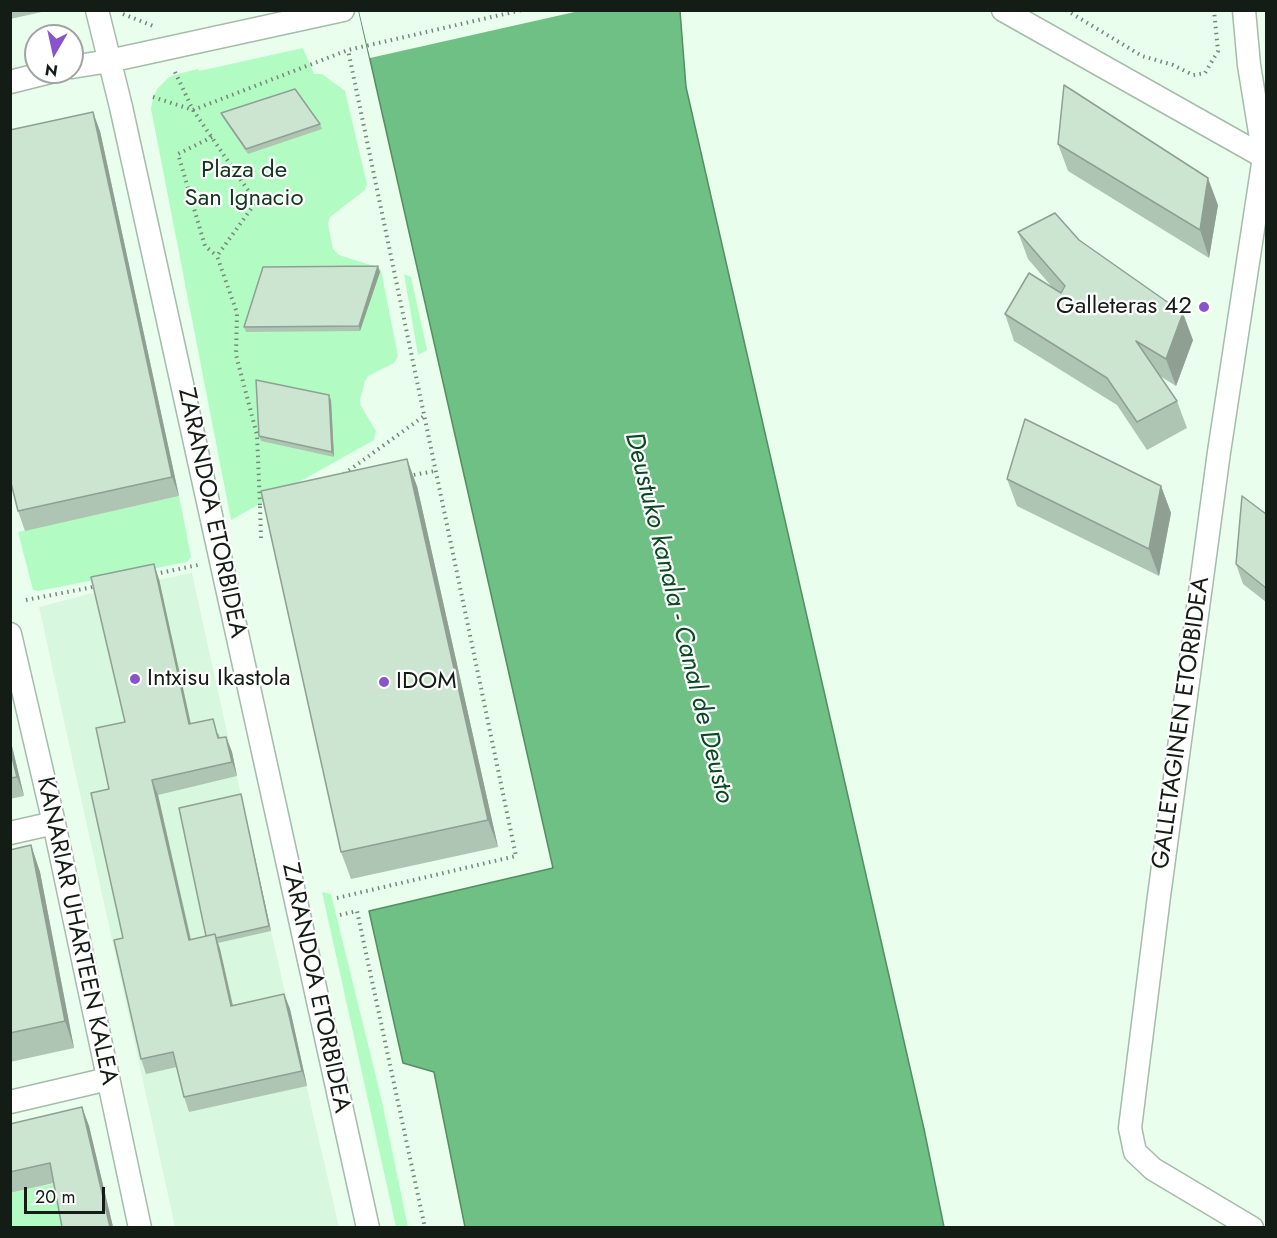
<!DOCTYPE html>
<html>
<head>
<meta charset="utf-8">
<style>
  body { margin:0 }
  #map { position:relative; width:1277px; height:1238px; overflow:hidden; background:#eafeee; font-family:Jost,sans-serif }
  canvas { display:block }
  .frame { position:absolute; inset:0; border:12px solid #131c15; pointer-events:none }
  .north { position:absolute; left:24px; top:24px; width:60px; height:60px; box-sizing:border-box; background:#fff; border:2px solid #a1a4a1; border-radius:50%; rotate:189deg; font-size:16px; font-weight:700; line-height:24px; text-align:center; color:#131c15 }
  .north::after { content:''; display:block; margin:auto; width:21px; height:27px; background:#8954cb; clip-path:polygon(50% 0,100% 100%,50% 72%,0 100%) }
  .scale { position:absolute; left:24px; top:1187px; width:81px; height:27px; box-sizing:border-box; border:3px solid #131c15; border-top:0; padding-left:8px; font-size:18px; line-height:21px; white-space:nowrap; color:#131c15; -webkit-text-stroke:4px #fff; paint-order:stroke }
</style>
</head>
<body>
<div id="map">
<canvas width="1277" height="1238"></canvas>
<div class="frame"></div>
<div class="north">N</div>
<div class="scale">20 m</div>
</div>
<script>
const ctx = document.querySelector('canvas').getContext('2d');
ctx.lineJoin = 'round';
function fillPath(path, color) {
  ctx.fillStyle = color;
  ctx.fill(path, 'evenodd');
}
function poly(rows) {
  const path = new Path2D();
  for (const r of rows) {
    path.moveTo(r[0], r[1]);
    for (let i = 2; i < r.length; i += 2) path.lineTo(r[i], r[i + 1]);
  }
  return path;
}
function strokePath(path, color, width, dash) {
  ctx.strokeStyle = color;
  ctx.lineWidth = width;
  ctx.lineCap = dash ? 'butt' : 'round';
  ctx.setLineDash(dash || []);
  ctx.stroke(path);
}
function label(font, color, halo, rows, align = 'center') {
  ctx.font = font + ' Jost,sans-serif';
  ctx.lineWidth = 4.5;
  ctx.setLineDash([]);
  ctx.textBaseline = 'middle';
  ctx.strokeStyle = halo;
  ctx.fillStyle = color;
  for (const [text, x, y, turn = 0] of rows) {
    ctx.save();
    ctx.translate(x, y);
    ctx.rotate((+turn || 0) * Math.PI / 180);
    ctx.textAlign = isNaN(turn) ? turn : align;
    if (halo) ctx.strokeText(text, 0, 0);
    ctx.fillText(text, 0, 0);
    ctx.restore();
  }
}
fillPath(poly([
  [192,573,271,931,339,1227,175,1227,39,607,97,592]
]), '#d7f8de');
fillPath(poly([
  [303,48,314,74,322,74,345,91,367,184,365,190,330,217,328,223,333,249,339,255,377,267,381,270,398,356,394,363,368,376,365,381,360,400,361,406,376,431,374,440,231,520,151,109,153,97,158,88,168,78,174,75,198,69,199,71],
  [404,274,411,277,427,350,418,355],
  [179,496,191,557,187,562,38,591,33,590,18,532],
  [322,892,331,894,381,1097,408,1227,396,1227],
  [57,1183,66,1227,11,1227,10,1193]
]), '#b2fcc4');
const water = poly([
  [359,11,680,11,686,87,924,1129,944,1227,465,1227,434,1072,403,1063,369,911,553,868,359,11]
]);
fillPath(water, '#6ec084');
strokePath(water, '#538f63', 1.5);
fillPath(poly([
  [359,11,359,10,579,11,370,58]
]), '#eafeee');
const street = poly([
  [97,10,121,107,368,1228],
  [1003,10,1264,157,1266,160],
  [1244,10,1249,65,1264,157,1219,452,1159,896,1130,1128,1135,1152,1153,1169,1252,1228],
  [72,67,109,61,343,10],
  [10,82,50,72],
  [10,634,54,823,140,1228],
  [10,833,54,823],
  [10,1102,108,1079]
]);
strokePath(street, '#a4bca9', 25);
strokePath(poly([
  [1066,10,1142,56,1173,65,1193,75,1205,73,1218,51,1214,10],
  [123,14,153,26],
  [175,72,193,110,256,202,217,256,237,313,236,355,257,435,260,506],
  [153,97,193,110,348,50,522,10],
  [212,137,178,154,205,246,217,256],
  [344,474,424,416],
  [408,476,435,471],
  [261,538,260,506,269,504],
  [155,574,198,565],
  [26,600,98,586],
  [337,898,516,856,348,50],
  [340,915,357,911,425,1228]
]), '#78877b', 4, [1.5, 4.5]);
strokePath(street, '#fff', 22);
fillPath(poly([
  [10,10,51,10,10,19],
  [221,113,320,124,322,129,248,154,223,118],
  [100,131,179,496,25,531,18,511],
  [1058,144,1218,205,1209,258,1068,171],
  [1018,232,1079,240,1193,340,1176,386,1160,376,1177,401,1187,428,1147,450,1117,405,1014,341,1005,314,1052,287,1028,259],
  [380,272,360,331,246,332,244,327],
  [331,400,334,457,261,441,259,436],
  [1007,479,1161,486,1171,513,1159,576,1017,506],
  [417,486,498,847,351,879,341,852],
  [1266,514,1266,602,1243,584,1236,564],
  [159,579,191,724,219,734,220,738,226,737,232,752,237,776,158,795,191,939,206,936,242,799,271,931,218,943,220,949,233,1005,284,994,290,1009,307,1086,189,1112,184,1097,177,1067,146,1074,141,1059,123,938,109,789],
  [10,738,24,796,10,799],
  [31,845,40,872,74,1048,10,1062,10,850],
  [82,1107,89,1126,113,1227,62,1227,54,1183,10,1193,10,1124]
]), '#afc5b4');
fillPath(poly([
  [93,112,100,131,179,496,172,477],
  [1208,178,1218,205,1209,258,1200,230],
  [378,266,380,272,360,331,359,326],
  [1183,313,1193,340,1176,386,1166,359],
  [329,395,331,400,334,457,332,452],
  [407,459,417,486,498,847,488,820],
  [1161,486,1171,513,1159,576,1149,549],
  [154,564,159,579,194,739,189,724],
  [226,737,232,752,237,776,232,762],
  [10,738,24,796,17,777,10,749],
  [152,780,158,795,194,955,189,940],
  [241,794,242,799,271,931,269,926],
  [31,845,40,872,74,1048,65,1021],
  [215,934,220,949,236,1021,231,1006],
  [284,994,290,1009,307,1086,302,1071],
  [82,1107,89,1126,113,1227,110,1227]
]), '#8fa092');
const building = poly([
  [1064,85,1208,178,1200,230,1058,144,1064,85],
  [295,89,320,124,246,149,221,113,295,89],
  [93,112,172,477,18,511,10,479,10,130,93,112],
  [1055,213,1079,240,1183,313,1166,359,1136,341,1177,401,1137,422,1107,378,1005,314,1029,273,1061,293,1065,286,1018,232,1055,213],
  [378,266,359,326,244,327,263,267,378,266],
  [256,380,329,395,332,452,259,436,256,380],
  [1025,419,1161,486,1149,549,1007,479,1025,419],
  [407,459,488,820,341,852,261,491,407,459],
  [1242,496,1266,514,1266,588,1236,564,1242,496],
  [154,564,189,724,213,719,218,738,226,737,232,762,152,780,189,940,215,934,231,1006,284,994,302,1071,184,1097,173,1052,141,1059,114,940,123,938,91,793,109,789,96,728,125,722,91,577,154,564],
  [10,749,17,777,10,778,10,749],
  [241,794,269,926,216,938,215,934,206,936,179,808,241,794],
  [31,845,65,1021,10,1033,10,850,31,845],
  [82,1107,110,1227,62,1227,50,1163,10,1172,10,1124,82,1107]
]);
fillPath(building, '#cce5d1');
strokePath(building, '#8fa092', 1.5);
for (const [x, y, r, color] of [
  [1204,307,6,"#8954cb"],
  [135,679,6,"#8954cb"],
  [384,682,6,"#8954cb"]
]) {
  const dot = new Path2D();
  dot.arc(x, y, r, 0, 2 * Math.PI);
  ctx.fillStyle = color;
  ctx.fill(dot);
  strokePath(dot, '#fff', 2);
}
label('24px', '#13361e', '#fff', [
  ["Plaza de",244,171],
  ["San Ignacio",244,199]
]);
label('24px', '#131c15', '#fff', [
  ["Galleteras 42",1192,307,"right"],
  ["Intxisu Ikastola",147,679],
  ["IDOM",396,682]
], 'left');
label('24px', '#131c15', '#fff', [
  ["ZARANDOA ETORBIDEA",211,513,78],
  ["GALLETAGINEN ETORBIDEA",1182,723,-82],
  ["KANARIAR UHARTEEN KALEA",76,931,78],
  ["ZARANDOA ETORBIDEA",315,988,78]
]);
label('italic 26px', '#094822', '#fff', [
  ["Deustuko kanala - Canal de Deusto",678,618,76]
]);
</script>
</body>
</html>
